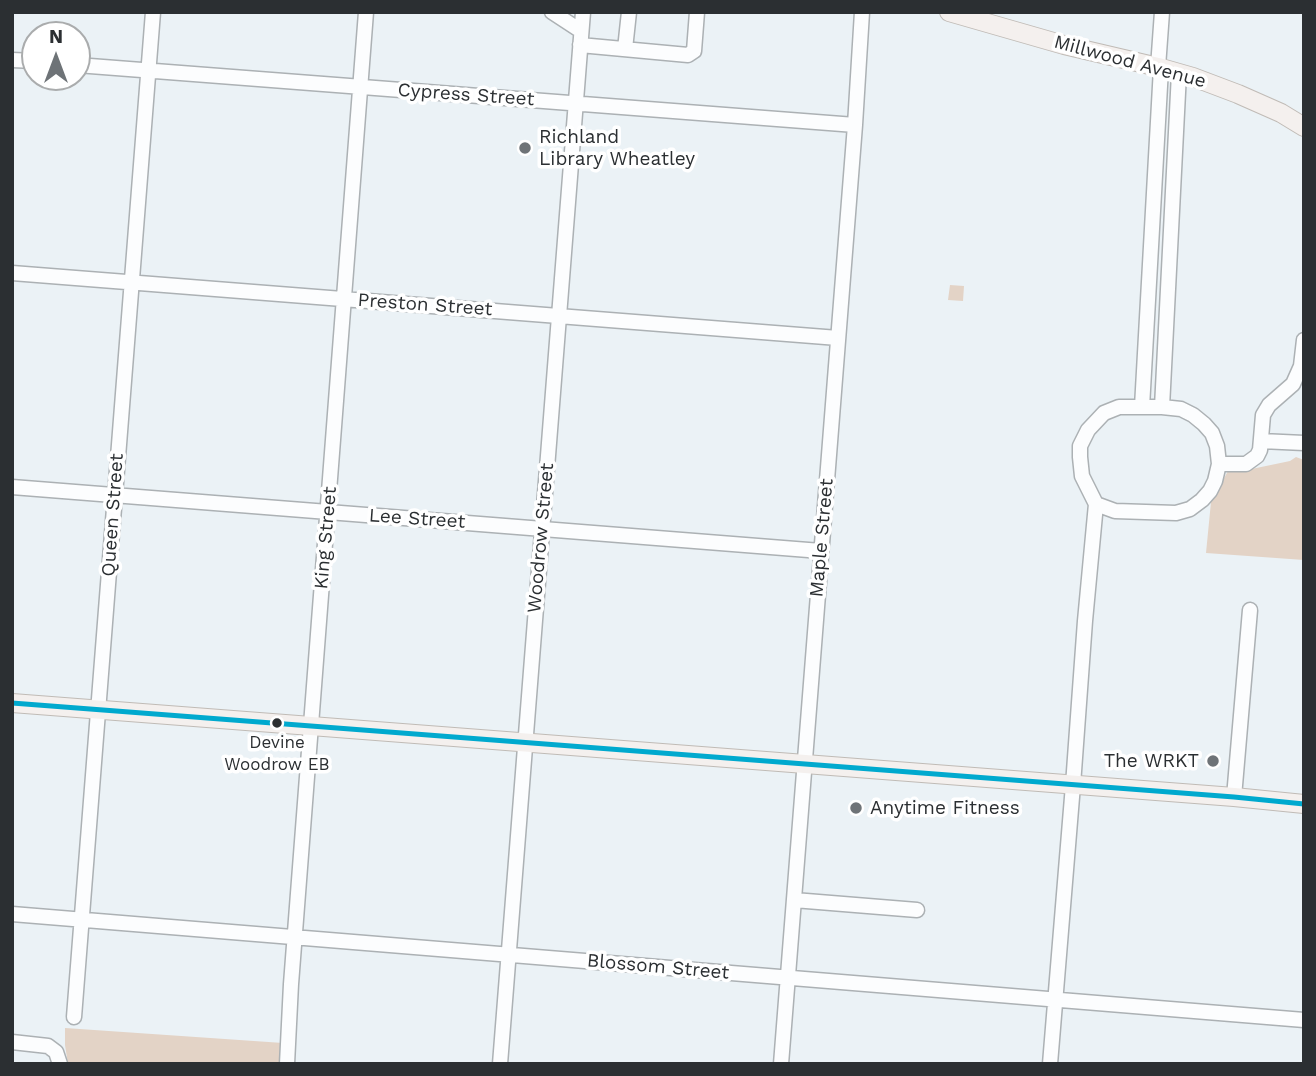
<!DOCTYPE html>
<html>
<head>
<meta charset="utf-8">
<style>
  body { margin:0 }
  #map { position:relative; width:1316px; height:1076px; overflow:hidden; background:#ebf2f6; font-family:"Work Sans",sans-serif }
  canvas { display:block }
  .frame { position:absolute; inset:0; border:14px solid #2b2f32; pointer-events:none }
  .north { position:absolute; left:21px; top:21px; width:70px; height:70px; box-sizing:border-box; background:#fff; border:2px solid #aaacad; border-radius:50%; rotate:0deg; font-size:19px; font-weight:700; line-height:28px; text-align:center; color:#2b2f32 }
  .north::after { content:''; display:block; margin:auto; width:24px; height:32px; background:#6e7377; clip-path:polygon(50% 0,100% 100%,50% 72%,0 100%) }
</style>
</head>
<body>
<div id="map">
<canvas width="1316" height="1076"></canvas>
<div class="frame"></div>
<div class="north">N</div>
</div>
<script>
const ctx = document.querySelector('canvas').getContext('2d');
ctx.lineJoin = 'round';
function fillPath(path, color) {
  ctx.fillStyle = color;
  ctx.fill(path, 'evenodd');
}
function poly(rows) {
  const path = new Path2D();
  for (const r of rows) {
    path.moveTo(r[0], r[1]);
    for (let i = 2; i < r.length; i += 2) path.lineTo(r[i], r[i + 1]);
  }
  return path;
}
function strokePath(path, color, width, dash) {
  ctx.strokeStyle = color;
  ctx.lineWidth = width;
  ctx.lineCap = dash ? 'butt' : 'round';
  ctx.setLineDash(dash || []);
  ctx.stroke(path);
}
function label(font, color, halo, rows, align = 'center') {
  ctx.font = font + ' "Work Sans",sans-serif';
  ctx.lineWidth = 7;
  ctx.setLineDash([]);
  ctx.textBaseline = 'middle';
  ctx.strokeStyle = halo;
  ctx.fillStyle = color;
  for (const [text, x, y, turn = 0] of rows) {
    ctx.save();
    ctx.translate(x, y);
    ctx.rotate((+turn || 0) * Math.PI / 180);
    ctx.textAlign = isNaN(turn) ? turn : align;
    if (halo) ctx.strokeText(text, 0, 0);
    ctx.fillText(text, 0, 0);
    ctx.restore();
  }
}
fillPath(poly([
  [950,285,964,286,963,301,948,300],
  [1296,457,1304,460,1304,560,1206,553,1211,502,1228,471,1242,471,1290,461],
  [65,1028,283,1043,281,1064,68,1064,65,1045]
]), '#e3d3c6');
const minor = poly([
  [552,12,581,31],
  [580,45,688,55,694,51,697,12],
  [625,49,629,12],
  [12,60,35,61],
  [77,65,855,125],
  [1158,67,1162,12],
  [12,273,838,338],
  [1119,407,1162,407,1181,409,1193,415,1204,424,1212,433,1217,446,1219,464,1215,481,1210,491,1202,500,1190,509,1176,513,1115,511,1096,504,1082,476,1080,457,1080,446,1088,430,1104,413,1119,407],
  [1142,407,1161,68],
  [1162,407,1179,73],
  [1261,441,1304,443],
  [1219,464,1246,464,1257,456,1260,450,1263,415,1269,405,1293,384,1301,366,1304,340],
  [12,487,821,551],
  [1234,797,1250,610],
  [794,900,917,910],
  [12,914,1304,1020],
  [74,1017,153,12],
  [12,1042,48,1046,56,1052,60,1064],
  [287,1064,291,984,366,12],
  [500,1064,583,12],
  [781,1064,855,125,862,12],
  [1050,1064,1073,785,1085,621,1096,504]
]);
const major = poly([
  [949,12,1064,45,1158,67,1193,77,1238,94,1281,113,1304,127],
  [12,703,1234,797,1304,804]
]);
strokePath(minor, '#acb1b4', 17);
strokePath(major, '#c0bbb6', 20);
strokePath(minor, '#fcfdfe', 14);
strokePath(major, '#f4f0ee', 18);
strokePath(poly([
  [12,703,1234,797,1304,804]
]), '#00a9ce', 5);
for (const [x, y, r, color] of [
  [525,148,7,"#6e7377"],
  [277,723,6,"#2b2f32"],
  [1213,761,7,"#6e7377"],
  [856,808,7,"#6e7377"]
]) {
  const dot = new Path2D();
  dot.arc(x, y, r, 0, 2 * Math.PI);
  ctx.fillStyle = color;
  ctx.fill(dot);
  strokePath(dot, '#fff', 2.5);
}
label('17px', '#2b2f32', '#fff', [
  ["Devine",277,743],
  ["Woodrow EB",277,765]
]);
label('19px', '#2b2f32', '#fff', [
  ["Millwood Avenue",1130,62,15],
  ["Cypress Street",466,95,4],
  ["Preston Street",425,305,4],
  ["Queen Street",113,515,-86],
  ["Lee Street",417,519,4],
  ["King Street",326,538,-85],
  ["Woodrow Street",541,538,-85],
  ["Maple Street",822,538,-85],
  ["Blossom Street",658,967,5]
]);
label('19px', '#2b2f32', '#fff', [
  ["Richland",539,137],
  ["Library Wheatley",539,159],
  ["The WRKT",1199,761,"right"],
  ["Anytime Fitness",870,808]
], 'left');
</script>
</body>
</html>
